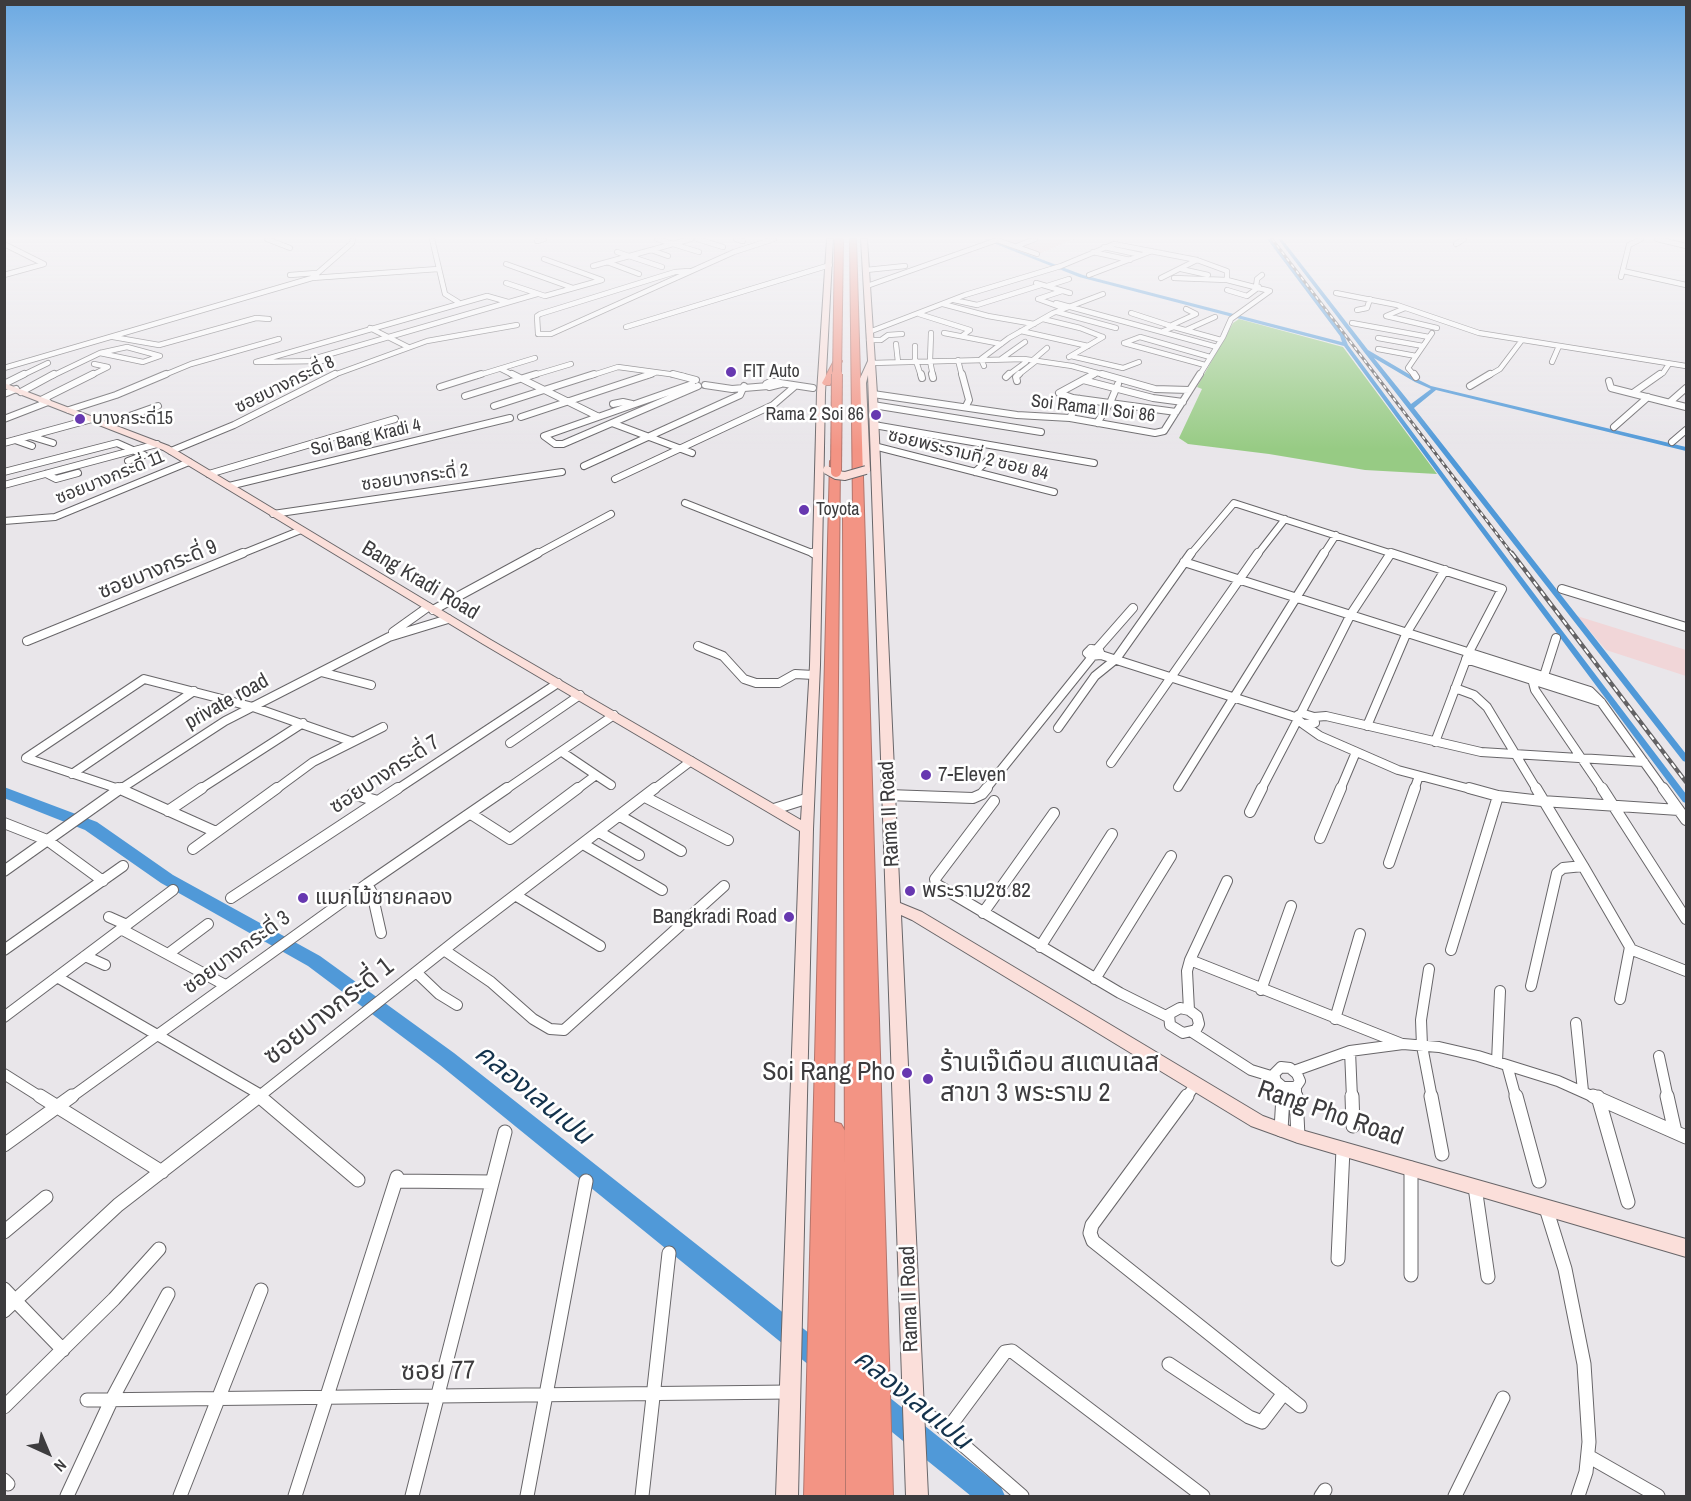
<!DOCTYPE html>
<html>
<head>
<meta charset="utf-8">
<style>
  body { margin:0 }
  #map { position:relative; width:1691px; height:1501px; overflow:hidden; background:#e9e6ea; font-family:"Archivo Narrow",sans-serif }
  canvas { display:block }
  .frame { position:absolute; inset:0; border:6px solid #3d3c3e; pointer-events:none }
  .north { position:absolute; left:18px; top:1423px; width:60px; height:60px; -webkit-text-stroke:4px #fff; paint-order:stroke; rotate:136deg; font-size:16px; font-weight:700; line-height:24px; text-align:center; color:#3d3c3e }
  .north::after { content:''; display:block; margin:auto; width:21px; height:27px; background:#3d3c3e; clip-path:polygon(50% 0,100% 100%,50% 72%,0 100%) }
</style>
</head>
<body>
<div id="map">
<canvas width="1691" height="1501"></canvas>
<div class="frame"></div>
<div class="north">N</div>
</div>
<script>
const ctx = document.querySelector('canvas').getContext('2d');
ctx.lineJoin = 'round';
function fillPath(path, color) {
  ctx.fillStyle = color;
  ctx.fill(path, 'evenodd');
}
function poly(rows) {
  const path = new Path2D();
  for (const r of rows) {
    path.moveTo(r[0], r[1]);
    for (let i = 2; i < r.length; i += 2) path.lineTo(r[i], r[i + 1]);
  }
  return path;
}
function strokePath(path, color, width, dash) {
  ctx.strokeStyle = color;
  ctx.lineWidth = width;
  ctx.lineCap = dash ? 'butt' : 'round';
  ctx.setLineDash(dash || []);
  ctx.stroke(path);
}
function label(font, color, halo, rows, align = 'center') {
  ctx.font = font + ' "Archivo Narrow","Noto Sans Thai",sans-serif';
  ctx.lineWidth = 5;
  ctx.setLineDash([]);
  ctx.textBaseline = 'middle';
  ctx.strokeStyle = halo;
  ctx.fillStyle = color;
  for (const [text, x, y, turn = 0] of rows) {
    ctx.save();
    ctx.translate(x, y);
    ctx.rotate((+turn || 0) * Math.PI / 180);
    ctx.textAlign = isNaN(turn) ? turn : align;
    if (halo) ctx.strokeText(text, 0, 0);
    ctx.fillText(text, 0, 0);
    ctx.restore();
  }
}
fillPath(poly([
  [988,239,1074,239,1034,256],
  [1577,616,1686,650,1686,676,1606,650]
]), '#f1d6d8');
fillPath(poly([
  [1239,319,1343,347,1437,474,1365,470,1269,454,1188,444,1179,438,1202,389,1197,387,1233,323]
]), '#97cb84');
fillPath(poly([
  [983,239,988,239,1083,275,1342,342,1340,336,1267,239,1271,239,1344,335,1348,345,1451,484,1686,794,1686,803,1683,802,1447,486,1344,346,1079,277,983,239],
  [1278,239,1282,239,1368,350,1419,380,1431,386,1686,447,1686,451,1436,390,1414,408,1686,754,1686,762,1683,761,1364,352,1278,239],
  [1374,358,1415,382,1431,389,1411,404,1374,358]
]), '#5099d8');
fillPath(poly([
  [4,787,97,822,173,875,320,956,454,1053,833,1352,836,1361,833,1370,824,1373,815,1370,440,1065,308,966,161,883,85,830,4,798,4,787],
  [875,1389,884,1393,1001,1487,1005,1496,971,1496,866,1411,862,1402,866,1393,875,1389]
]), '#5099d8');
const streetFar4 = poly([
  [267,239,290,248],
  [432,239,445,294,458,302],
  [657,239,699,252],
  [697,239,723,247],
  [736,239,743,241],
  [1657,239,1686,246],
  [537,241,544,239],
  [4,244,44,264,4,275],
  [1456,244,1464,239],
  [1017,246,1035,239],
  [1104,247,1141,255],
  [651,250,668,256],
  [617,252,662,267],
  [1093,252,1130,260],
  [607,262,639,274],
  [506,264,573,288],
  [593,266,691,239],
  [1181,269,1208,275],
  [866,270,905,266],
  [689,271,675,272,540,314,537,316,538,334,551,334,734,252,774,239],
  [1623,271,1686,285],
  [290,275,316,273],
  [1089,275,1152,251],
  [1621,277,1629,245,1641,239],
  [312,278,352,243,353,239],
  [1161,278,1197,260],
  [1174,278,1227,280],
  [506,283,545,296,602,280,544,259],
  [1036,283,1070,293],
  [867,286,997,240,1037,254],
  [1047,286,1069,279],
  [1256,287,1257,279,1262,275],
  [1227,290,1247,296,1259,287],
  [1336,293,1397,305,1479,333,1686,366],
  [1038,299,1060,307],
  [1038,299,1062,291],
  [954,300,977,305,1041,285],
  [1056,303,1217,347],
  [943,304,988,316,1034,324],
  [1405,308,1386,316,1437,328],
  [1357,310,1367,308,1370,299],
  [1057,312,1116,328],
  [1131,313,1174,327],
  [919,314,970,330,962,336],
  [1043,319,1080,328,1103,337],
  [1352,323,1429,337],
  [1172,325,1196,314,1186,309],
  [626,327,830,265],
  [370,328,408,347],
  [1186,330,1215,317],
  [1021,331,1088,346],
  [1163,331,1174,327,1221,340],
  [869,332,965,295,1061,266,1114,244,1197,260,1227,271,1227,280,1270,291,1231,319,1223,337,1199,376],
  [931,333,930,361,933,376],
  [944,333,1001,344],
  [113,337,159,345,256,318,269,319],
  [1378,338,1423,346],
  [869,340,881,340,888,335,902,334],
  [1124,343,1140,337,1210,357],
  [1124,343,1205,365],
  [896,344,898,362],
  [915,346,915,361],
  [127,347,160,356,143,362,100,353,127,347],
  [1378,349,1416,356],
  [1071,356,1123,368,1139,362],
  [1069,357,1103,337],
  [313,359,537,294],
  [1001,359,1025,342],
  [958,360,962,376],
  [1033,360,1047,348],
  [322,361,256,362,487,296,508,302],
  [916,361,921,376],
  [1552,362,1559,346],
  [871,363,1024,359,1072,366,1108,376],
  [984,366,981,359,1009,338,1053,313,1103,294],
  [4,368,312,278,438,269],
  [501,369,515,376],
  [21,376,48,363],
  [52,376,100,353],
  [90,376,108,367,94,364],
  [162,376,191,364,279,339],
  [331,376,427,341,517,325],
  [476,376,535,358],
  [531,376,571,364],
  [590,376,618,367,684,376],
  [646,376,655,373],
  [1007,376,1026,362],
  [1017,376,1036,361],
  [1091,376,1097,373],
  [1415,376,1408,368,1432,333],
  [1488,376,1500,369,1522,340],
  [1657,376,1663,373,1669,364]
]);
const streetFar3 = poly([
  [512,374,597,416],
  [673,374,696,380],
  [921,374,922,378],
  [932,374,933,378],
  [962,374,969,400,966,406],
  [1094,374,1059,393,1073,398,1176,412],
  [1102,374,1155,389,1189,390],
  [1414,374,1416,377],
  [1006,377,1009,374],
  [1083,380,1153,398,1183,402],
  [1017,381,1016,377,1019,374],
  [1609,381,1611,388,1686,407],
  [770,382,777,382,781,384,769,387,766,384,770,382],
  [780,383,813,388],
  [4,384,24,374],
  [692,384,544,436,555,444,563,444,698,386],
  [705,385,732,389,768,386],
  [1470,386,1490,374],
  [440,387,481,374],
  [21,392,54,374],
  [1633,393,1660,374],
  [4,394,16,389],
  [873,394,1017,415,1070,418,1155,433,1164,431,1200,374],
  [465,396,536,374],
  [41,400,93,374],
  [1670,402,1686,388],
  [613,404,623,402,632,404],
  [873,405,1041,432],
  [494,406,594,374],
  [69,410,116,395,166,374],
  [521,417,651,374],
  [1070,418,1080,399],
  [4,419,48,402],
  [612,423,692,453],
  [1097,423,1110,403,1118,384],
  [107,424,158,406],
  [874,425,1094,463],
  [1614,427,1648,397],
  [30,436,53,443],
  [15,440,32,446],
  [1672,442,1686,430],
  [4,443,92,419],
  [874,446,1054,492],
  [171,451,234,425,335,374],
  [584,466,740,395,744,386],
  [4,472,117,443,144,455,128,461],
  [975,472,987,461],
  [46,474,56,479,78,473],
  [209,474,395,419],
  [615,479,773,405,794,387],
  [4,485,157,444],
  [229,486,510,418],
  [685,503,817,555],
  [273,514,562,472],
  [4,521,55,517,189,462],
  [239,555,301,530],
  [535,555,611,514],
  [1190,555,1234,503,1396,555],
  [1257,555,1285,519],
  [1323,555,1336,535],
  [1390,555,1391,553]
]);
const streetFar2 = poly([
  [813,553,817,555],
  [1391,553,1502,589,1469,652,1435,742],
  [1184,562,1590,691,1601,702,1664,790],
  [1562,589,1686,627],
  [433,610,538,553],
  [393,632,428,607],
  [27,641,243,553],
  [698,646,723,656,744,679,756,683,779,683,795,674,814,675],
  [1091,649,1099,650,1101,655,1090,656,1087,653,1091,649],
  [1097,649,1133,608],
  [1101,655,1295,717],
  [1466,659,1601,702],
  [321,672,371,685],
  [1532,679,1535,690,1603,790],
  [1543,679,1556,638],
  [1455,688,1474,695,1487,707,1537,790],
  [1301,713,1314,717,1315,723,1303,724,1295,717,1301,713],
  [1301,713,1351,614,1391,553],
  [1314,717,1326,716,1481,752,1644,762],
  [1303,724,1320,736,1398,770,1474,790],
  [1367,726,1407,632,1445,570],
  [1058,728,1095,676,1116,659,1191,553],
  [510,743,580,695],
  [562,752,596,775,576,790],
  [1111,763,1258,553],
  [72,774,194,691],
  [596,775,611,785],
  [1178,787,1324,553],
  [119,790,225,721,389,637,448,619],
  [122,790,26,758,144,679,253,707,353,742],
  [199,790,303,723],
  [275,790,313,762,383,727],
  [396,790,558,683],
  [505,790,614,715],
  [653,790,691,761],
  [985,790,1092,657],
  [1261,790,1297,721],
  [1340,790,1356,752],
  [1414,790,1419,776]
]);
const streetFar1 = poly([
  [118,788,216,832],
  [1469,788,1498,796,1542,801,1679,810],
  [1602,788,1686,919],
  [1663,788,1686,820],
  [352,794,378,801],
  [888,795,973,798,982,794,987,788],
  [645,797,728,840],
  [994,801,935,879,936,884,1120,993,1168,1017],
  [774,809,809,798],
  [168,811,202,788],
  [1250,812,1262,788],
  [471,814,510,839,578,788],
  [620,816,681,851],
  [4,823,47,840,103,881],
  [599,832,639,855],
  [1320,838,1341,788],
  [583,844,662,890],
  [193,849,277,788],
  [1389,863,1415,788],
  [1583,866,1630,947,1620,999],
  [4,871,121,788],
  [367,884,372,893,381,933],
  [515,895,600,946],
  [231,898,398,788],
  [983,913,1054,813],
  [109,917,127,925],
  [121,929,225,985],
  [1040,947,1112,834],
  [1630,949,1686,971],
  [4,950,123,866],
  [444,950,491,982,533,1019,550,1029,564,1030,724,886],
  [1451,950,1498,796],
  [168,954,208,924],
  [85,956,105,965],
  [1190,960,1402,1044],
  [1429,969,1421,1020,1422,1046,1432,1098],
  [416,972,439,994,457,1005],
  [57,977,261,1095],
  [1095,979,1171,856],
  [1531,986,1557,873,1563,868,1583,866,1536,788],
  [1261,990,1291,906],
  [1180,1008,1189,1010,1197,1016,1199,1024,1196,1030,1183,1033,1170,1025,1169,1014,1180,1008],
  [1189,1010,1187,971,1190,960,1227,881],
  [4,1017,173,890],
  [1335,1019,1360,934],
  [1576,1023,1583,1091],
  [1192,1032,1251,1070,1274,1077],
  [1350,1051,1352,1098],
  [1659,1056,1668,1098],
  [1497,1062,1500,991],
  [1507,1065,1516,1098],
  [1281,1067,1290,1068,1297,1074,1300,1081,1296,1087,1283,1087,1276,1081,1274,1074,1281,1067],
  [1294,1071,1350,1051,1403,1044,1439,1047,1478,1056,1558,1081,1596,1098],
  [4,1074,42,1098],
  [1296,1087,1296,1098],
  [259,1096,261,1098],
  [70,1098,367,884,507,788],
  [257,1098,459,938,655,788],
  [1186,1098,1195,1085],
  [1282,1098,1283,1087]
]);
const street = poly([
  [40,1096,162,1172],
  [259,1096,358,1180],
  [1187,1096,1092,1225,1090,1233,1093,1241,1300,1406],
  [1296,1096,1298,1136],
  [1352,1096,1353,1126],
  [1431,1096,1442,1154],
  [1516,1096,1539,1181],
  [1593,1096,1686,1137],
  [1667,1096,1675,1132],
  [1598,1097,1628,1202],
  [1281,1130,1283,1096],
  [4,1145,72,1096],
  [1411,1168,1411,1275],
  [396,1181,492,1182],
  [1475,1187,1488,1277],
  [1546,1208,1565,1269,1584,1364,1589,1442,1586,1472,1578,1496],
  [4,1232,46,1197],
  [1338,1259,1343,1149],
  [4,1289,63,1350],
  [4,1311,118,1205,259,1096],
  [1169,1364,1249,1417,1262,1422,1284,1393],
  [87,1400,789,1392],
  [917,1405,1022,1496],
  [4,1407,114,1299,159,1249],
  [947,1430,1005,1352,1012,1351,1203,1496],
  [1588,1456,1658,1496],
  [4,1480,8,1484],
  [67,1496,111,1401,168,1294],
  [180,1496,261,1290],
  [295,1496,397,1177],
  [412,1496,505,1132],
  [527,1496,586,1181],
  [642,1496,669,1253],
  [1321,1496,1325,1490],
  [1455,1496,1503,1398]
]);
const secondary = poly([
  [827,239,833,239,825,393,820,665,813,829,798,1496,776,1496,800,831,483,644,163,450,4,388,4,383,169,446,491,640,801,820,810,665,817,393,827,239],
  [861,239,867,239,877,394,900,903,922,912,1263,1116,1298,1129,1686,1239,1686,1257,1298,1143,1251,1126,912,920,901,915,928,1496,906,1496,868,375,866,383,870,470,866,473,862,470,858,383,868,361,861,239]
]);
const highway = poly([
  [850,239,856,239,893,1496,846,1496,843,512,849,509,853,510,850,239],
  [835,359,842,361,830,385,824,385,822,383,835,359],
  [835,458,840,461,834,1122,841,1124,845,1131,845,1496,804,1496,830,461,835,458]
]);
strokePath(streetFar4, '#686669', 6);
strokePath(streetFar3, '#686669', 8);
strokePath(streetFar2, '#686669', 10);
strokePath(streetFar1, '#686669', 12);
strokePath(street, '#686669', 15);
strokePath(secondary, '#686669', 2);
strokePath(highway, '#b3756c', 2);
strokePath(streetFar4, '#fff', 4.5);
strokePath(streetFar3, '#fff', 6);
strokePath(streetFar2, '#fff', 8);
strokePath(streetFar1, '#fff', 10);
strokePath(street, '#fff', 13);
fillPath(secondary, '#fbdfda');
fillPath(highway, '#f39484');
const railFar1 = poly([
  [1272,239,1513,555]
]);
const rail = poly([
  [1512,553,1686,782]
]);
strokePath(railFar1, '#636264', 3);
strokePath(rail, '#636264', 4.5);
strokePath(railFar1, '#fff', 1.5, [4]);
strokePath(rail, '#fff', 2, [6]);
const secondaryBridge = poly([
  [827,470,836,475,845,476,866,470]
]);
const highwayBridgeFar1 = poly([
  [837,376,839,239]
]);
const highwayBridge = poly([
  [836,472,837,374]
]);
strokePath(secondaryBridge, '#686669', 10, []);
strokePath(highwayBridgeFar1, '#b3756c', 10, []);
strokePath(highwayBridge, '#b3756c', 12, []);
strokePath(secondaryBridge, '#fbdfda', 8);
strokePath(highwayBridgeFar1, '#f39484', 8);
strokePath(highwayBridge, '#f39484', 10);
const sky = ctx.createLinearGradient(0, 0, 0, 449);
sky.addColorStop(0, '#6ba9e2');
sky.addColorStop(0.53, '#f5f4f6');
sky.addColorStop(1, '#f5f4f600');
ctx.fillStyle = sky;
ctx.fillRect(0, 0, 1691, 449);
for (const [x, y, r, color] of [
  [731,372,6,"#6738b0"],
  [876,415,6,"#6738b0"],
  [80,419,6,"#6738b0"],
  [804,510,6,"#6738b0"],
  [926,775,6,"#6738b0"],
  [910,891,6,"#6738b0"],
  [303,898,6,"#6738b0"],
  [789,917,6,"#6738b0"],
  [907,1073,6,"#6738b0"],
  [928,1079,6,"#6738b0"]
]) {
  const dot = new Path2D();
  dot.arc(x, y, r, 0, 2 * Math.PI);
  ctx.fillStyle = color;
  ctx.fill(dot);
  strokePath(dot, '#fff', 2);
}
label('18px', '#3d3c3e', '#fff', [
  ["FIT Auto",743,372],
  ["Rama 2 Soi 86",864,415,"right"],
  ["บางกระดี่15",92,419],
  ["Toyota",816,510]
], 'left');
label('18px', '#3d3c3e', '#fff', [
  ["ซอยบางกระดี่ 8",285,385,-26],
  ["Soi Rama II Soi 86",1093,409,7],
  ["Soi Bang Kradi 4",366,438,-13],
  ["ซอยพระรามที่ 2 ซอย 84",968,455,14],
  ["ซอยบางกระดี่ 11",110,478,-22],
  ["ซอยบางกระดี่ 2",415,478,-8]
]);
label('21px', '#3d3c3e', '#fff', [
  ["ซอยบางกระดี่ 9",158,570,-22],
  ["Bang Kradi Road",420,581,31],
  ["private road",227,702,-29],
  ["ซอยบางกระดี่ 7",385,775,-33],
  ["Rama II Road",890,814,-93],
  ["ซอยบางกระดี่ 3",237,953,-36],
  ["Rama II Road",910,1299,-92]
]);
label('21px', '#3d3c3e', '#fff', [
  ["7-Eleven",938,775],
  ["พระราม2ซ.82",922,891],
  ["แมกไม้ชายคลอง",315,898],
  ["Bangkradi Road",777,917,"right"]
], 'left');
label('26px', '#3d3c3e', '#fff', [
  ["ซอยบางกระดี่ 1",329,1012,-38],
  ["Rang Pho Road",1330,1114,19],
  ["ซอย 77",438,1372,-1]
]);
label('26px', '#3d3c3e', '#fff', [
  ["ร้านเจ๊เดือน สแตนเลส",940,1064],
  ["สาขา 3 พระราม 2",940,1094],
  ["Soi Rang Pho",895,1073,"right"]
], 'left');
label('italic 27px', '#13324c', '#fff', [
  ["คลองเลนเปน",533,1095,39],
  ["คลองเลนเปน",912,1400,39]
]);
</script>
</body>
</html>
